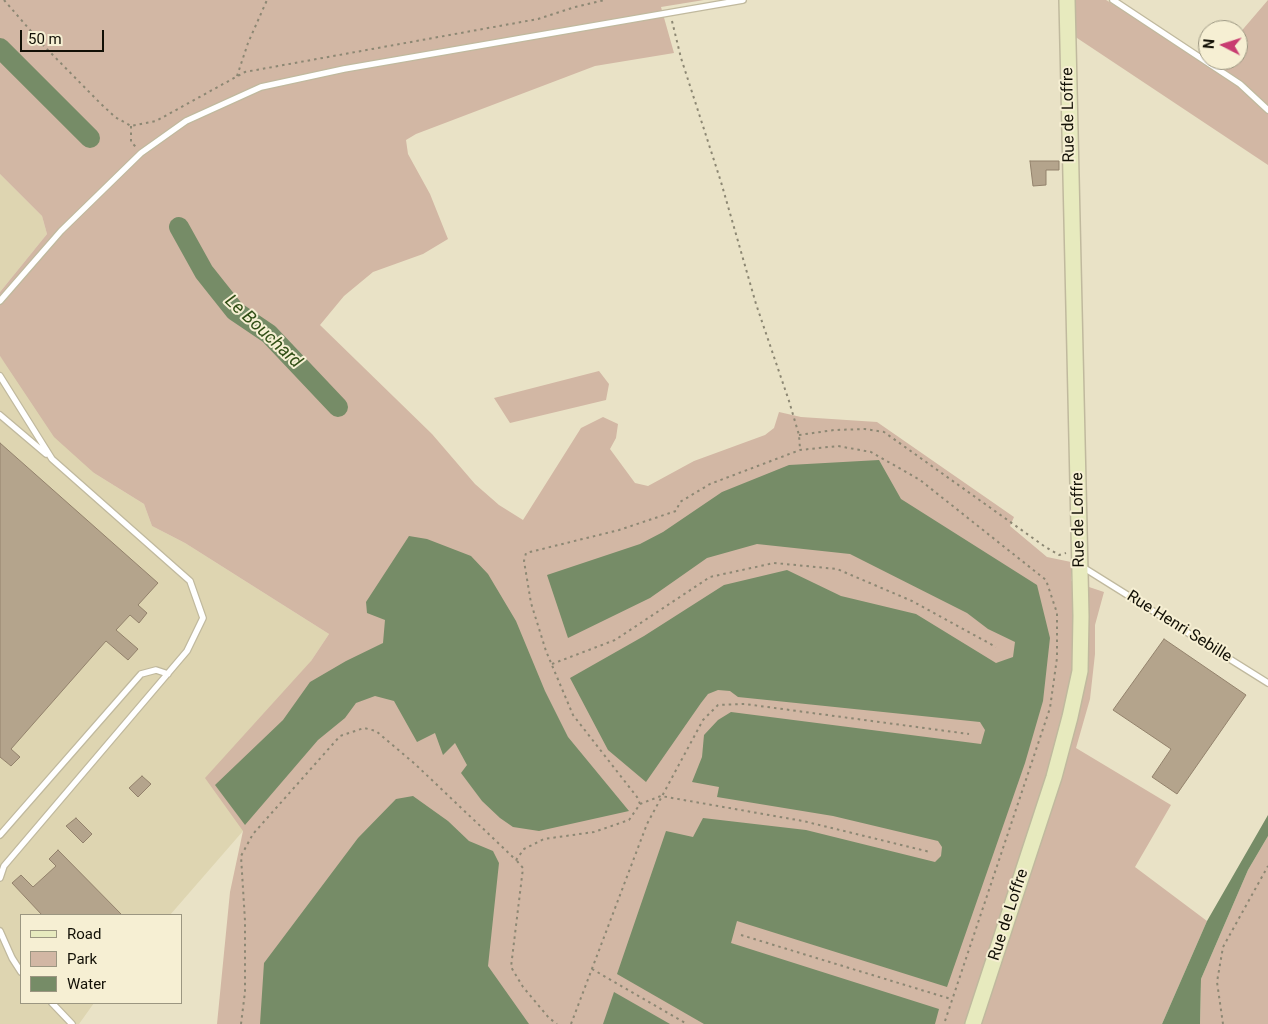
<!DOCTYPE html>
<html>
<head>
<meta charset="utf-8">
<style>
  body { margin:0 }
  #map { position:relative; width:1268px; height:1024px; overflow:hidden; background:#e9e2c6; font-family:Roboto,sans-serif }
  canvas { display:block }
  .legend { position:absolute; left:20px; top:914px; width:162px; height:90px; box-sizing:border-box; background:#f6efd3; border:1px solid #9b9681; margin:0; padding:6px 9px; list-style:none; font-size:15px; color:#121006 }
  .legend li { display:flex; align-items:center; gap:10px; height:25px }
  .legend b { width:25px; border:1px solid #9b9681 }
  .north { position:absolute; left:1198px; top:20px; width:50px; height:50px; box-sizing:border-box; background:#f6efd3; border:1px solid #9b9681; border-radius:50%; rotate:275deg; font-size:14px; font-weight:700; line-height:20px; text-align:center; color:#121006 }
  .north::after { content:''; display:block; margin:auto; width:18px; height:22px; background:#c83c71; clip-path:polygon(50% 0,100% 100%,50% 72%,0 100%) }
  .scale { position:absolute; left:20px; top:30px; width:84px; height:22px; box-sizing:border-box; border:2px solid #121006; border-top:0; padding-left:6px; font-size:15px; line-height:18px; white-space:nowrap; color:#121006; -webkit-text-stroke:4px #f6efd3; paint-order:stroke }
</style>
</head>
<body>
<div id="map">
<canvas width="1268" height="1024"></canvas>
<ul class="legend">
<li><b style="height:6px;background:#e7eabe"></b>Road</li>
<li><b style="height:14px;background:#d2b7a4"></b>Park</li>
<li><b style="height:14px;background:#768c67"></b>Water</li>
</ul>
<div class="north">N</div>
<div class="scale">50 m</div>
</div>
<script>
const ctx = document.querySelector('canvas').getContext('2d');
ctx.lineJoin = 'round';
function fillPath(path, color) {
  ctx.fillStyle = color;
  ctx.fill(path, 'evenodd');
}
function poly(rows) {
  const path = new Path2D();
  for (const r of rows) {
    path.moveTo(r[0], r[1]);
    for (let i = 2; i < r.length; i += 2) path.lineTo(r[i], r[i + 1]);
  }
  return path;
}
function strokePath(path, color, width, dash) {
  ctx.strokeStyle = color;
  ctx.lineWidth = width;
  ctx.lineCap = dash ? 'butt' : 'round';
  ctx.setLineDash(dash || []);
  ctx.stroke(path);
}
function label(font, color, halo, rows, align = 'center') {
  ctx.font = font + ' Roboto,sans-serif';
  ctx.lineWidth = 4;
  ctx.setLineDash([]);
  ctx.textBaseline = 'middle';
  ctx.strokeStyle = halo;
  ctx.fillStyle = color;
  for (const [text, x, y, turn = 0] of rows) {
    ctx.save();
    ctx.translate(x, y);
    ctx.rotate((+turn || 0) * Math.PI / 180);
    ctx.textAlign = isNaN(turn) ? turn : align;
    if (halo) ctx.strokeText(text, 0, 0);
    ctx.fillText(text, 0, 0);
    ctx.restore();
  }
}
fillPath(poly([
  [0,174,42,216,47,234,0,292],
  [0,356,94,473,144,504,152,526,185,543,329,634,311,661,243,831,170,915,21,915,21,1003,94,1003,79,1024,0,1024]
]), '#ded5b1');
fillPath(poly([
  [0,0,704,0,661,7,674,53,595,66,416,134,406,140,408,154,430,194,448,239,423,254,373,272,344,296,320,325,432,434,475,484,499,505,523,520,581,428,603,417,618,424,616,438,610,449,635,483,648,486,694,461,765,435,774,428,779,412,801,417,877,422,1014,517,1010,526,1047,557,1071,562,1071,581,1104,592,1095,625,1095,654,1090,699,1076,748,1171,805,1135,867,1207,921,1162,1024,217,1024,230,892,243,831,205,778,311,661,329,634,185,543,152,526,144,504,94,473,54,437,0,356,0,292,47,234,42,216,0,174],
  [1073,0,1106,0,1208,58,1208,60,1215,61,1238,60,1238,35,1268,0,1268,165,1074,36],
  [599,371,609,384,606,400,510,423,494,398],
  [1268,836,1268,1024,1200,1024,1201,979,1248,870]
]), '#d2b7a4');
fillPath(poly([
  [879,460,901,499,1037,585,1050,638,1043,701,1025,763,947,987,737,921,731,943,939,1009,935,1024,704,1024,617,974,666,831,693,837,703,818,806,830,935,862,941,856,942,847,938,841,833,816,717,797,719,787,692,782,702,757,704,735,718,720,731,712,981,744,985,730,980,722,738,697,730,691,718,690,708,694,701,703,646,782,608,750,570,678,644,636,724,585,787,570,841,596,916,614,996,663,1013,657,1015,642,988,629,967,613,850,554,757,544,707,558,650,598,568,638,547,575,640,544,663,532,722,492,789,465],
  [409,536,427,539,471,556,488,574,516,621,545,691,568,737,629,811,539,831,513,827,500,818,482,801,461,773,467,765,455,743,443,755,435,733,417,742,394,701,375,696,356,703,345,718,318,740,245,825,215,785,283,720,310,682,346,661,383,643,385,620,367,613,366,602],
  [413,796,448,821,469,841,493,851,499,863,488,966,529,1024,260,1024,264,963,358,838,396,799],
  [1268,815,1268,836,1248,870,1201,979,1200,1024,1162,1024,1207,921],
  [614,992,670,1024,603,1024]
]), '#768c67');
strokePath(poly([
  [0,48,90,138],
  [179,227,204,272,235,311,269,334,338,407]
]), '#768c67', 20);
const building = poly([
  [1030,161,1059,161,1059,170,1046,170,1046,185,1033,186,1030,161],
  [0,443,158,583,138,605,147,613,139,623,130,615,116,630,138,649,128,660,106,641,11,749,20,757,11,766,0,757,0,443],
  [1164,639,1246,695,1177,794,1152,777,1171,749,1113,710,1164,639],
  [142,776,151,784,138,797,129,788,142,776],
  [76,818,92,834,83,843,66,826,76,818],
  [58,850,122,915,42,915,12,883,21,875,33,887,56,866,49,859,58,850]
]);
fillPath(building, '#b4a48c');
strokePath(building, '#93826c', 1);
const service = poly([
  [1113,0,1240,84,1268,110],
  [0,301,61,231,141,153,186,121,261,87,344,69,743,0],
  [0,376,52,459,190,581,203,618,187,651,4,866,0,878],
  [0,415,46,454],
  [1081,566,1268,683],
  [0,835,141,674,156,670,168,674],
  [0,931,12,958,21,972],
  [52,1003,72,1024]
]);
const secondary = poly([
  [973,1024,1054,777,1070,717,1080,671,1081,616,1067,0]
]);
strokePath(service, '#c0b99e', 8);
strokePath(secondary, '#c0b99e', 18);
strokePath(poly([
  [4,0,43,45,100,103,115,117,131,126,156,121,245,72,538,19,575,7,605,0],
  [672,21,681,58,721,182,756,304,789,401,799,435,800,449],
  [237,76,248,43,267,0],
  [131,126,131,142,136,147],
  [799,435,834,430,865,429,884,432,1044,546,1059,555,1066,553],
  [552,664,615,640,710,577,774,563,837,569,912,601,996,647],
  [640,804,661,796,803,821,930,852],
  [517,861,523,868,511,967,523,987,549,1018,557,1024],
  [741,935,951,999],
  [592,969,687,1024],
  [241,1024,245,992,245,921,241,856,253,834,340,736,364,728,376,731,415,764,516,860,524,849,544,839,594,832,629,820,640,804,637,797,573,715,546,651,531,603,524,561,526,553,619,530,676,511,680,502,710,484,800,450,838,446,871,452,920,480,1046,580,1057,613,1057,658,1050,708,944,1024],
  [571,1024,647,824,703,720,718,705,745,704,969,734],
  [1223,1024,1217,982,1223,947,1268,866]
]), '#8c8773', 2, [2.5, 4]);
strokePath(service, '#fff', 5.5);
strokePath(secondary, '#e7eabe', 15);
label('16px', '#121006', '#f6efd3', [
  ["Rue de Loffre",1069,115,-91],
  ["Rue de Loffre",1079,520,-91],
  ["Rue Henri Sebille",1179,627,32],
  ["Rue de Loffre",1009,915,-72]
]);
label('italic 18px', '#304e15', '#f6efd3', [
  ["Le Bouchard",263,332,43]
]);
</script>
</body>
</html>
